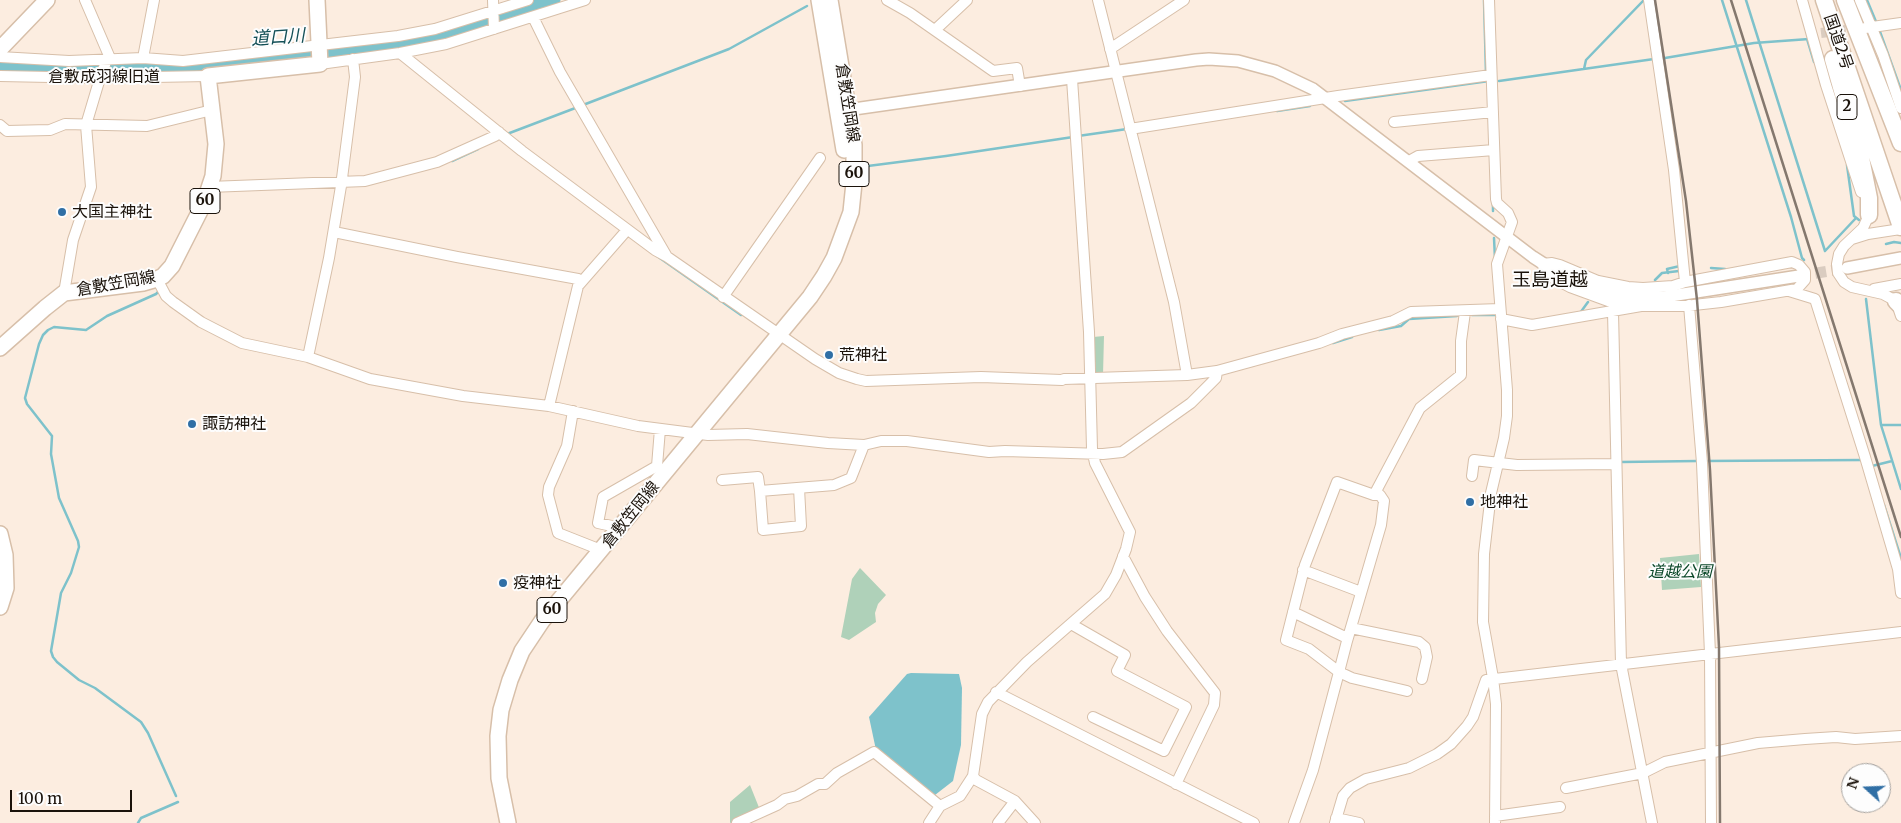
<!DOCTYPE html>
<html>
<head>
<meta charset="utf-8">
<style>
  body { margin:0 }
  #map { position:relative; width:1901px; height:823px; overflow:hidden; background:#fcede0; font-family:Merriweather,serif }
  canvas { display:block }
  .north { position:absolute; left:1841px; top:763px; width:50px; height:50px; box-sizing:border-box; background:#fdfdfd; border:1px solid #a29f9c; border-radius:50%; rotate:290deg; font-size:14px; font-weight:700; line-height:20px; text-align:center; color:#1a120a }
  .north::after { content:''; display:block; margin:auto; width:18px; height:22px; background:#306fa5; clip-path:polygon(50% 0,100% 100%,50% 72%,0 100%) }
  .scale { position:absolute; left:10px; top:790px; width:122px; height:22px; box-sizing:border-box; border:2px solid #1a120a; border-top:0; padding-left:6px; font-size:15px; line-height:18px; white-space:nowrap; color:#1a120a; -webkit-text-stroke:4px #fdfdfd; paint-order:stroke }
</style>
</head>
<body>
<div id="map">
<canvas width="1901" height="823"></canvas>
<div class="north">N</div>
<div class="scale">100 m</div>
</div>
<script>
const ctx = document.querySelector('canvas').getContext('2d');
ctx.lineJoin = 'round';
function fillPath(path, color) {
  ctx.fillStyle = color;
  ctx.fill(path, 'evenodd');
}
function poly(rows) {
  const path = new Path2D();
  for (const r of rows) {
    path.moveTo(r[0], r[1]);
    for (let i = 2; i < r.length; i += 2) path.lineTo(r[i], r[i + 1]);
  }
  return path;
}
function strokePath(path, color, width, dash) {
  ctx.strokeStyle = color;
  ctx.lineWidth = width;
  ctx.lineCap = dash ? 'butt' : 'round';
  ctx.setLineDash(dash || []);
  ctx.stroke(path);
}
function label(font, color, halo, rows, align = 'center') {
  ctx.font = font + ' Merriweather,"Noto Sans JP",serif';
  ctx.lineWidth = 4;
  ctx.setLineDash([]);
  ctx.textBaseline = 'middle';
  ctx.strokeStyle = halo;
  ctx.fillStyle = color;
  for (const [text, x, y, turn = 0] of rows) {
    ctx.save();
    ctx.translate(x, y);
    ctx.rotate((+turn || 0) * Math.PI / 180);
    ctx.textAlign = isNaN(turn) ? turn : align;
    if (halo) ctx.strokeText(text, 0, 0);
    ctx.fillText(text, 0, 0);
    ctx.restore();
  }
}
fillPath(poly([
  [1104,336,1103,375,1099,375,1096,373,1093,337],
  [1699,554,1701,587,1662,590,1660,558],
  [860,568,886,595,878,604,875,613,876,622,849,640,841,637,852,579],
  [750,785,760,810,730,823,730,802]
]), '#afd1b9');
fillPath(poly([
  [911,673,959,674,962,688,961,745,953,781,935,795,876,750,869,717,907,674]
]), '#7ec2cb');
strokePath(poly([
  [1484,0,1486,73],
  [1722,0,1791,217,1802,258,1804,260],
  [1746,0,1825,251,1856,218],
  [1867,0,1877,24],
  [1879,29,1901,90],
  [1807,39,1814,62],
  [393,43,393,49],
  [1659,59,1754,43,1809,39],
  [1584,69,1586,60,1644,0],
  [1499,81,1654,59],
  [1345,101,1489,81],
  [583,105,729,49,807,6],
  [1277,111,1310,106],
  [507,134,578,107],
  [1078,136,1127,129],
  [452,161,478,149],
  [1847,165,1854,216,1859,220],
  [860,167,946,156,1073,137],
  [1493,203,1493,211],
  [1494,238,1495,259],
  [1886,244,1894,242,1901,243],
  [657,256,741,315],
  [1711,268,1725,269],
  [1668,273,1667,269,1680,266],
  [1655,280,1662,273,1679,271],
  [159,291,156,294,107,316,86,330,54,327,48,330,43,335,39,344,25,398,27,404,52,436,51,454,59,498,78,541,79,547,71,573,61,593,51,651,53,657,57,662,79,680,95,688,141,722,148,733,176,796],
  [1866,299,1881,425,1901,489],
  [1580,313,1588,302],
  [1472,315,1497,315],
  [1379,330,1401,326,1409,319,1457,316],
  [1333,343,1352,337],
  [1881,425,1901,425],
  [1704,461,1863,460],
  [1621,462,1698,461],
  [1872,466,1892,461],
  [1884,505,1901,558],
  [138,823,141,818,178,802]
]), '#7ec2cb', 2.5);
strokePath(poly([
  [0,64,117,69,187,66,331,53,471,29,517,11,553,0]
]), '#7ec2cb', 15);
strokePath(poly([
  [1821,33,1862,28]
]), '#daccc0', 10, [10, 5]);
strokePath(poly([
  [1799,276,1847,268]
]), '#daccc0', 11, [11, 5.5]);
const minor = poly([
  [85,0,110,58],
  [493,0,494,29],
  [887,0,910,13,993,71,1017,68,1020,86],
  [1098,0,1174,302,1187,375],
  [1489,0,1496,199,1497,203,1508,213,1512,222,1497,264,1507,390,1507,416,1504,438,1491,493,1484,554,1483,622,1493,678,1496,704,1495,823],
  [1649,0,1674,170,1685,282],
  [1802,0,1826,85,1861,192],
  [1860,0,1883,55,1901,108],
  [533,17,560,72,666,255],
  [1865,28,1901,23],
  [935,30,967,0],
  [1110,49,1184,0],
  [400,53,522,151,655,250,666,256,815,359,839,373,857,379,866,381,981,377,1062,380,1064,379,1187,375,1217,371,1319,343,1342,334,1393,321,1411,312,1500,309],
  [0,57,69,61,143,58,183,61,398,36,435,29,528,0],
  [143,58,154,0],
  [320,64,400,53,446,44,585,0],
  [0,76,100,78,208,76],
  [1394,122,1493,112],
  [0,125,7,131,50,130,65,124,147,126,212,110],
  [1130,129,1338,96,1491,75],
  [1409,161,1418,156,1494,150],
  [209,187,365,181,437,162,495,136,499,132],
  [1867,211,1869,215,1863,228,1844,246,1839,254,1837,264,1838,273,1844,282,1852,287,1883,294,1896,301,1901,316],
  [334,232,457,257,578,279,581,281],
  [1852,239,1868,234,1901,229],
  [157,279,166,296,173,302,201,322,242,343,308,357,370,379,463,396,549,406,638,426,708,435,747,434,828,443,864,445,881,441,907,441,989,452,1005,451,1103,454,1122,452,1191,403,1216,378,1217,371],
  [1874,289,1901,284],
  [1789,291,1815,299,1865,457,1898,569,1901,593],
  [64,293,73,240,91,187,86,125,100,78,106,62,110,58],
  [723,297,820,158],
  [1689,305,1702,463,1710,654,1711,823],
  [1613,312,1621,664,1652,823],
  [1501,319,1532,325,1641,306,1685,306,1721,302,1797,289,1805,280,1805,272,1799,265,1792,262,1685,282,1673,286,1643,288,1628,287,1598,281,1560,265,1552,263,1542,264,1551,277,1570,287,1611,302,1641,306],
  [308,357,329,258,341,186,355,77,353,59],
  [549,406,578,286,627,230],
  [573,411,567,446,549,487,548,495,558,533,601,550],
  [1472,476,1474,460,1517,465,1616,464],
  [722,480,758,477,760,491,834,485,851,478,864,445],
  [760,491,763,530,801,526,799,488],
  [1374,495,1420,408,1461,375,1461,341,1465,312],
  [612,526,598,523,603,497,657,466,660,429],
  [1123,556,1145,597,1167,631,1215,693,1214,705,1176,784],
  [1303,570,1361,592],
  [1293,612,1347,638],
  [1071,624,1125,655,1117,671,1186,707,1164,751,1093,717],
  [1351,628,1419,642,1425,647,1427,657,1422,679],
  [996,692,1254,823],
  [973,776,976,780,1015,801,1035,823],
  [1566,788,1643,773,1665,762,1758,743,1805,739,1836,737,1855,739,1901,736],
  [1495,816,1560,807],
  [1336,818,1359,823],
  [737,823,777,805,785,799,797,796,818,784,825,784,837,773,874,752,940,806,960,796,973,776,982,714,988,702,1027,662,1105,594,1116,575,1126,549,1130,532,1095,463,1092,449,1089,332,1072,79],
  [929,823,940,806],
  [998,823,1015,801],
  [1294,823,1313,770,1339,672,1347,641,1381,525,1384,501,1380,495,1374,495,1337,482,1305,565,1286,640,1309,649,1339,672,1352,678,1407,691],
  [1335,823,1343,796,1350,788,1366,779,1409,768,1437,754,1451,744,1467,726,1473,717,1486,680,1901,632]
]);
const tertiary = poly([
  [840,111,1196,60,1209,59,1238,61,1275,71,1313,89,1533,257,1561,275,1590,287,1619,295,1664,297,1799,276],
  [1847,268,1901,258]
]);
const primary = poly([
  [819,0,844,150],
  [0,49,47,0],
  [0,348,45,308,64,293,143,283,157,279,163,276,172,266,204,203,213,176,216,144,208,76,320,64,317,0],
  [0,534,5,555,6,588,0,607],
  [508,823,499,778,498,736,501,710,510,680,522,651,542,621,810,297,824,276,834,258,851,212,854,183,854,145,830,0]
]);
const trunk = poly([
  [1824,0,1901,227],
  [1845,0,1901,143],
  [1833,59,1860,153,1869,198,1869,215],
  [1896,301,1901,306]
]);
strokePath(minor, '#d7bfa9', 12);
strokePath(tertiary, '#d7bfa9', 14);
strokePath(primary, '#d7bfa9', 18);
strokePath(trunk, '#d7bfa9', 19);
strokePath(minor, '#fff', 10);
strokePath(tertiary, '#fff', 11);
strokePath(primary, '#fff', 15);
strokePath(trunk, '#fff', 16);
strokePath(poly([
  [1655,0,1686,201,1697,300,1710,470,1719,647,1720,823],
  [1731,0,1901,537]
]), '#84786e', 2.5);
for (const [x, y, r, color] of [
  [62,212,5,"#306fa5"],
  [829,355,5,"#306fa5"],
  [192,424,5,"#306fa5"],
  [1470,502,5,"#306fa5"],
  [503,583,5,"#306fa5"]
]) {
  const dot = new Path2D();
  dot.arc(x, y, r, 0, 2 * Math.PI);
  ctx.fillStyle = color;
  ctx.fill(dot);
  strokePath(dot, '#fdfdfd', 2);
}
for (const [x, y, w] of [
  [1847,107,20],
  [854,174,30],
  [205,201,30],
  [552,610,30]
]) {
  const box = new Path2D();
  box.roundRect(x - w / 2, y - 12.5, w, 25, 4);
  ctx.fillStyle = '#fdfdfd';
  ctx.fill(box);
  strokePath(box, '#1a120a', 1);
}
label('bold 15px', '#1a120a', null, [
  ["2",1847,107],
  ["60",854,174],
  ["60",205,201],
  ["60",552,610]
]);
label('16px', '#1a120a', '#fdfdfd', [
  ["国道2号",1838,42,71],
  ["倉敷成羽線旧道",104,77],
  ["倉敷笠岡線",847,103,81],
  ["倉敷笠岡線",116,284,-10],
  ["倉敷笠岡線",631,515,-51]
]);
label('16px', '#1a120a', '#fdfdfd', [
  ["大国主神社",72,212],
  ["荒神社",839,355],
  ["諏訪神社",202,424],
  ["地神社",1480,502],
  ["疫神社",513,583]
], 'left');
label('italic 16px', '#0a4728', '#fdfdfd', [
  ["道越公園",1680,572]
]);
label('italic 18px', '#145057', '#fdfdfd', [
  ["道口川",278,38,-4]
]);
label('19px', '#1a120a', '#fdfdfd', [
  ["玉島道越",1550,281]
]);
</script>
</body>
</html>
